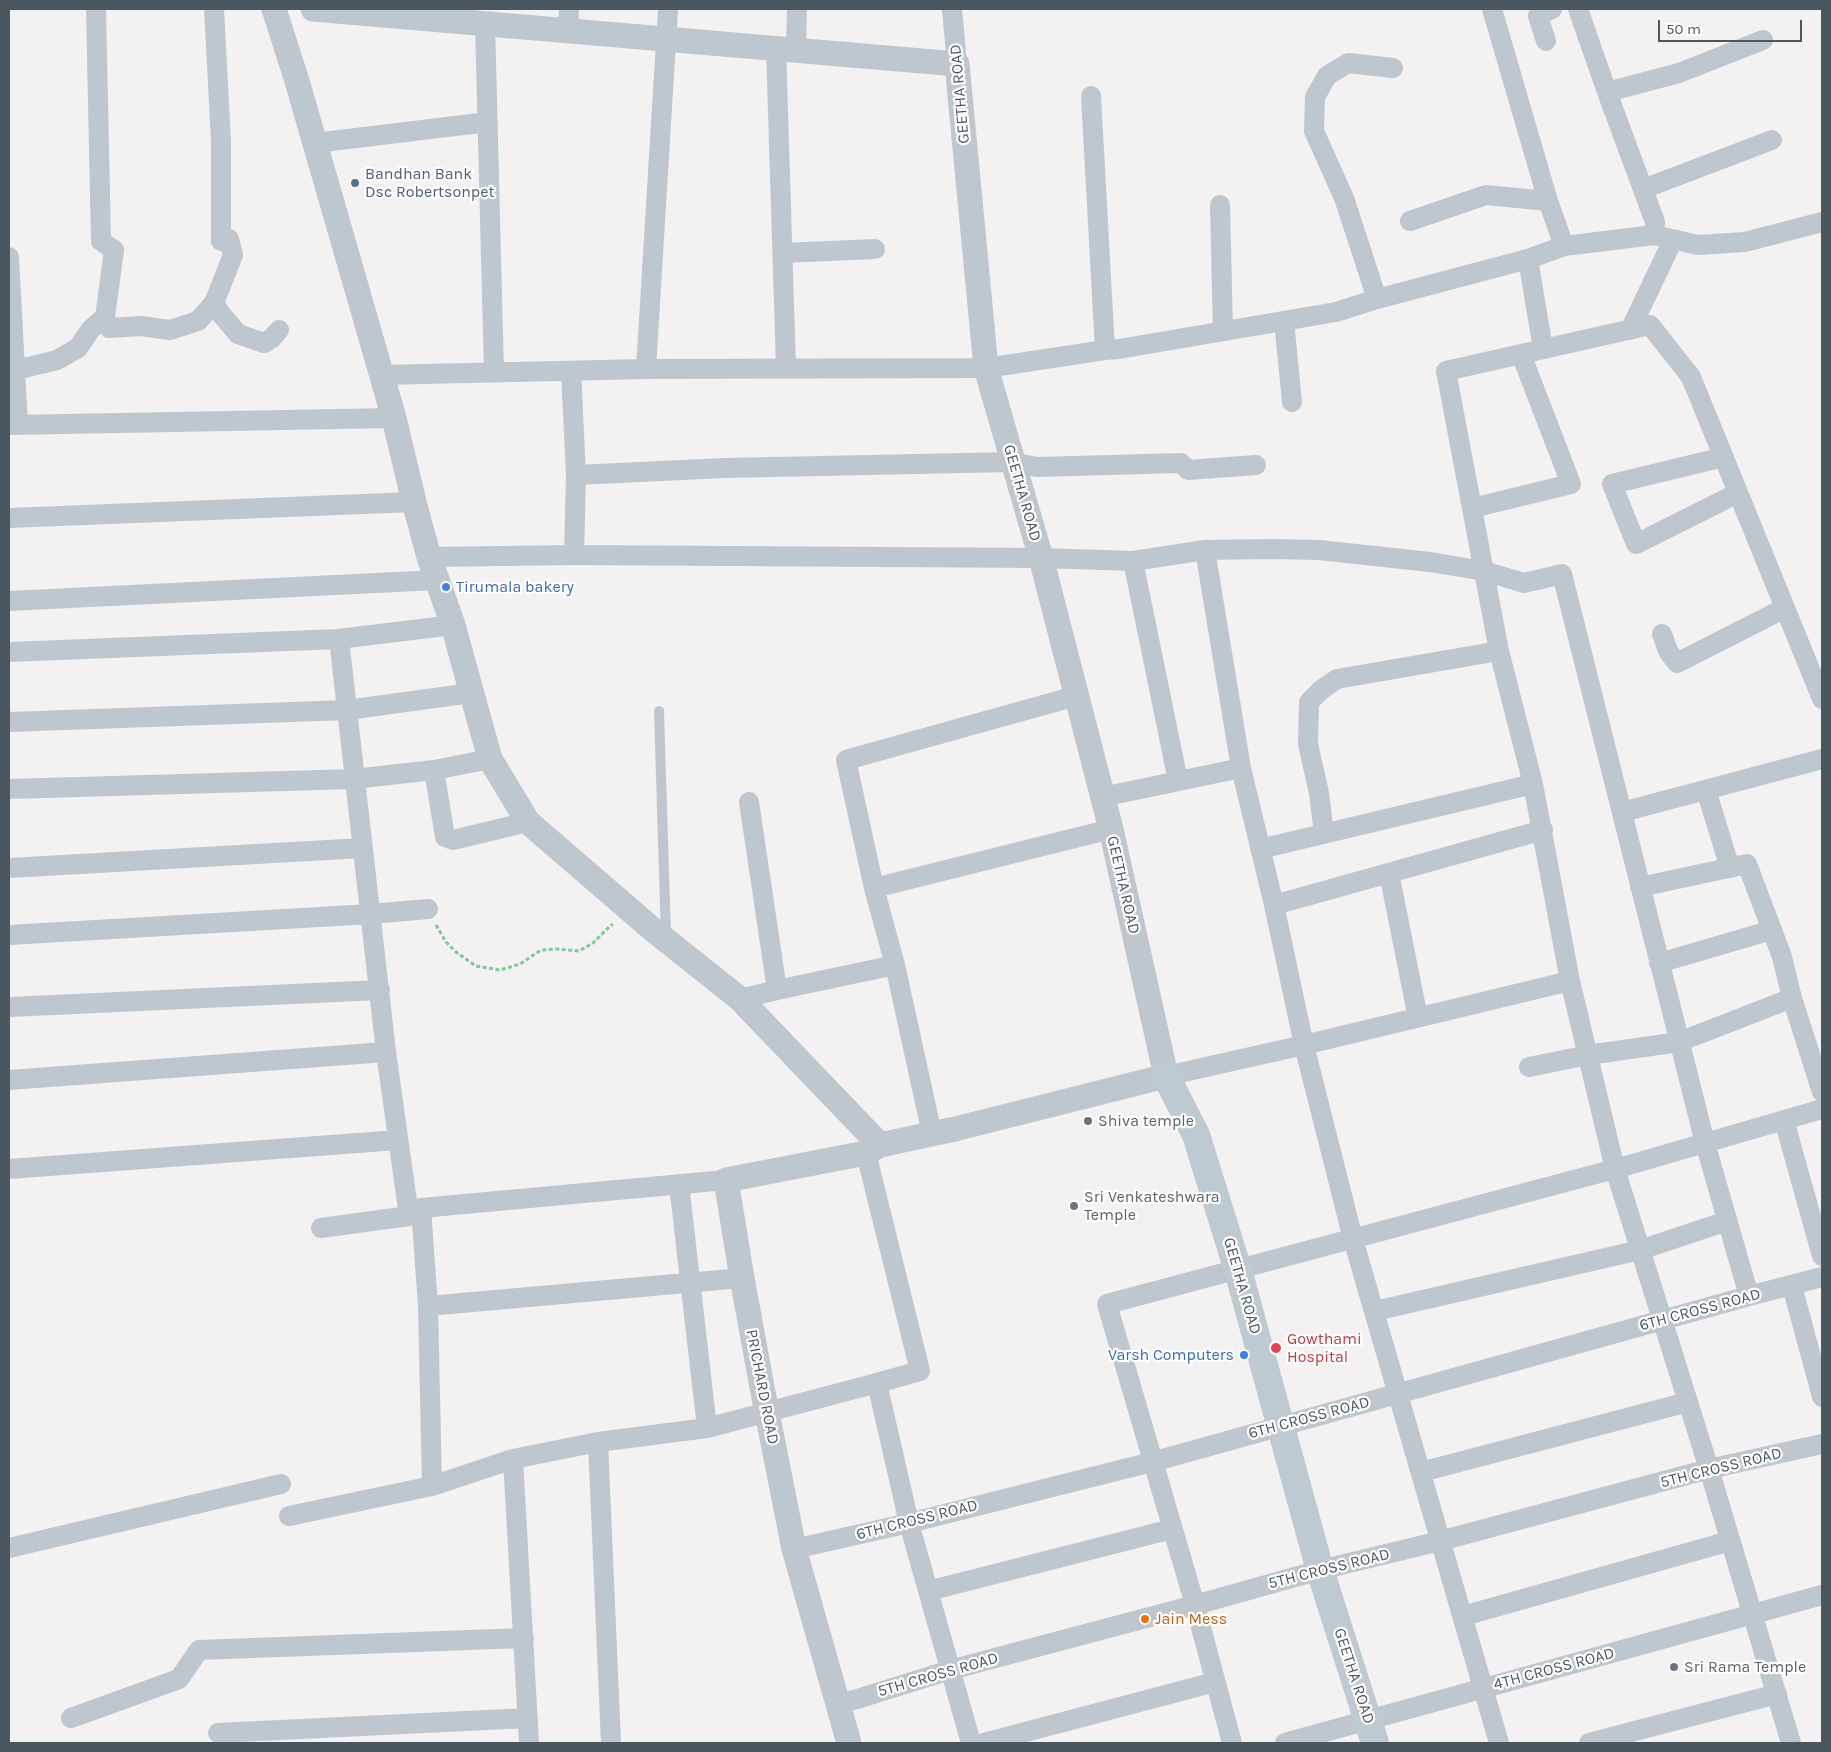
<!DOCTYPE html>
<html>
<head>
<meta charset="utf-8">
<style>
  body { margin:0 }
  #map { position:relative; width:1831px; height:1752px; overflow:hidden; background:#f3f1f1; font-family:Karla,sans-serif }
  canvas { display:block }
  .frame { position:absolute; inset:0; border:10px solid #4a575e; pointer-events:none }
  .scale { position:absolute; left:1658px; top:20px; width:144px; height:22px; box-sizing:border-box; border:2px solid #4a575e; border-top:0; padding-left:6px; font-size:15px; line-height:18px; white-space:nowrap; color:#4a575e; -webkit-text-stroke:4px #fff; paint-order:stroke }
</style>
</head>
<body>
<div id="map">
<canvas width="1831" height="1752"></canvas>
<div class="frame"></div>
<div class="scale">50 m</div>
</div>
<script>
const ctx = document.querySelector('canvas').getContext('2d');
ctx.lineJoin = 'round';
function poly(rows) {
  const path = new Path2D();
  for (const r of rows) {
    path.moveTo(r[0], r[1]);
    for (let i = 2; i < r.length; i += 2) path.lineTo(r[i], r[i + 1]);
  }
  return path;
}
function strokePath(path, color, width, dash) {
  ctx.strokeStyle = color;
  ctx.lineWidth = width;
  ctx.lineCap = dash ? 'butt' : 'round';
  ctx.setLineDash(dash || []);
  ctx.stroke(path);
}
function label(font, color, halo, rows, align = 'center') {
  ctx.font = font + ' Karla,sans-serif';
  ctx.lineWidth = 4.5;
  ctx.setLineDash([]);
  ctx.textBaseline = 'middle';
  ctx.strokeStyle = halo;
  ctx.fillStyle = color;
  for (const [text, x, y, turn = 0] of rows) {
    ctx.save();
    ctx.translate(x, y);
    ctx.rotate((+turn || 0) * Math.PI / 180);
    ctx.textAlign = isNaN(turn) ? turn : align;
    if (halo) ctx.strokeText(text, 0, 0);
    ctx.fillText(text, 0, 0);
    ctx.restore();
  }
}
strokePath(poly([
  [436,925,446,942,456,952,476,966,500,970,520,964,541,950,557,949,579,951,593,943,611,925,613,925]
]), '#7bcb9b', 3, [4, 2.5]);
strokePath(poly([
  [659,711,666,937]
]), '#bec7cd', 10);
strokePath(poly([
  [952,9,957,64],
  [1492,9,1548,201],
  [1578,9,1607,92],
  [485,24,494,373],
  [568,30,569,9],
  [1546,41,1538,16,1552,9],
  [776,48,786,368],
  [796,50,797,9],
  [1091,96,1105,350],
  [315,143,488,122],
  [1643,189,1772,140],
  [1220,205,1223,331],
  [1410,221,1486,195,1548,201,1564,246],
  [1654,235,1655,222,1607,92,1679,73,1763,40],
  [783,253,875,249],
  [9,257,18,425],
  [1528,259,1543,349],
  [1377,299,1344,198,1314,131,1315,97,1327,76,1348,63,1393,68],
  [214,303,221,314,238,334,264,343,272,338,279,330],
  [105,317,109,328,141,326,170,330,198,321,214,303,233,255,229,239,221,241,221,141,214,9],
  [1284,321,1292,402],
  [1630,330,1673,240],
  [646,369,668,9],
  [16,370,57,360,78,348,91,329,105,317,114,250,101,241,96,9],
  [571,371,576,475,574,555],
  [380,375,646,369,986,368,1105,350,1119,349,1336,312,1377,299,1528,259,1564,246,1654,235,1698,245,1745,242,1822,222],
  [9,425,394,418],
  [1724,457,1612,484,1636,544,1738,493],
  [576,475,725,468,1012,462,1037,467,1181,463,1188,470,1256,465],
  [1472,508,1571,484,1521,354],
  [9,518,414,502],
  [1205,550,1241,768,1274,905,1304,1045,1353,1239,1499,1743],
  [429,557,574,555,1041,558,1133,561,1205,550,1271,549,1319,550,1430,562,1484,571,1524,583,1562,574,1705,1143,1615,1169,1107,1304,1195,1605,1232,1743],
  [1133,561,1178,781],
  [9,601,437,580],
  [1662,634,1668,651,1677,663,1785,608],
  [9,652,339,639],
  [9,722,347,710,471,693],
  [434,770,445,837,453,840,528,822],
  [9,789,354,779,434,770,490,759],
  [1706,790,1730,868],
  [1102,797,1241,768],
  [1622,812,1822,759],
  [1324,834,1319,793,1308,744,1309,702,1321,690,1337,679,1499,651],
  [1260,849,1533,784],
  [9,868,363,848],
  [1389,873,1418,1018],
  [1640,887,1747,864,1772,930],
  [874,888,1111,829],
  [1274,905,1543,830],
  [9,935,371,914,428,909],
  [1659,963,1772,930,1782,957,1792,998,1822,1092],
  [895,965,874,888,846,760,1076,696],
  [777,990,895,965,932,1134],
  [740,999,777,990,749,802],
  [9,1007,380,990],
  [1529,1067,1588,1055,1679,1042,1792,998],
  [1166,1076,1304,1045,1570,981],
  [9,1080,386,1052],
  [1784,1120,1822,1256],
  [866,1153,920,1371,877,1383],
  [9,1169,398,1140],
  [679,1184,707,1428],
  [421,1208,428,1306,432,1486],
  [409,1216,386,1052,339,639,453,625],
  [321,1228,409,1216,421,1208,726,1180],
  [1792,1286,1822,1397],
  [1749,1296,1705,1143,1822,1109],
  [428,1306,742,1278],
  [1375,1311,1640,1250,1727,1221],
  [598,1442,611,1743],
  [513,1459,529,1743],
  [1421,1472,1688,1402],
  [289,1516,432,1486,513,1459,598,1442,707,1428,877,1383,909,1523,971,1743],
  [9,1548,281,1484],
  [794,1549,909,1523,1152,1462,1749,1296,1822,1277],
  [928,1591,1172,1529],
  [1463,1616,1730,1541],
  [838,1705,950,1670,1195,1605,1320,1570,1440,1541,1709,1469,1822,1444],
  [71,1718,179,1679,199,1650,524,1638],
  [218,1733,528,1718],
  [984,1743,1215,1682],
  [1285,1743,1822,1595],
  [1589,1743,1777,1694],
  [1791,1743,1709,1469,1615,1169,1570,981,1533,784,1499,651,1446,371,1650,325,1691,377,1822,699]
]), '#bec7cd', 20);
strokePath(poly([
  [274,9,297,81,394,418,414,502,429,557,453,625,490,759,528,822,652,929,740,999,880,1145,955,1129,1166,1076,1111,829,1041,558,986,368,957,64,313,9],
  [849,1743,794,1549,762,1387,742,1278,726,1180,866,1153,880,1145]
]), '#bec7cd', 25);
strokePath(poly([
  [1166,1076,1196,1135,1238,1270,1320,1570,1375,1743]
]), '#becad2', 28);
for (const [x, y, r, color] of [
  [355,183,5,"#5c6f8a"],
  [446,587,5,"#3f7fe0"],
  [1088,1121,5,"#6b7280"],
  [1074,1206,5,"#6b7280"],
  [1276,1348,6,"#e0444e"],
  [1244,1355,5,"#3f7fe0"],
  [1145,1619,5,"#e8710a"],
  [1674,1667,5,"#6b7280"]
]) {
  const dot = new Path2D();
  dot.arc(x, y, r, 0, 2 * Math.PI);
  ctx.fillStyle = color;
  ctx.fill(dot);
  strokePath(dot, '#fff', 2);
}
label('16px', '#4a575e', '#fff', [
  ["GEETHA ROAD",960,94,-95],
  ["GEETHA ROAD",1022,493,74],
  ["GEETHA ROAD",1123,885,77],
  ["GEETHA ROAD",1242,1286,74],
  ["6TH CROSS ROAD",1700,1310,-15],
  ["PRICHARD ROAD",762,1387,79],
  ["6TH CROSS ROAD",1309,1418,-15],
  ["5TH CROSS ROAD",1721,1468,-14],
  ["6TH CROSS ROAD",917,1520,-14],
  ["5TH CROSS ROAD",1329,1569,-14],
  ["4TH CROSS ROAD",1554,1669,-15],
  ["5TH CROSS ROAD",938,1675,-16],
  ["GEETHA ROAD",1354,1676,72]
]);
label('16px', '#4e5e75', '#fff', [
  ["Bandhan Bank",365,174],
  ["Dsc Robertsonpet",365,192]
], 'left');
label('16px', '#366cbe', '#fff', [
  ["Tirumala bakery",456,587],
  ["Varsh Computers",1234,1355,"right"]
], 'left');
label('16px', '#5b616d', '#fff', [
  ["Shiva temple",1098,1121],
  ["Sri Venkateshwara",1084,1197],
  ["Temple",1084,1215],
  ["Sri Rama Temple",1684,1667]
], 'left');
label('16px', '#be3a42', '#fff', [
  ["Gowthami",1287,1339],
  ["Hospital",1287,1357]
], 'left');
label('16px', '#c56008', '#fff', [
  ["Jain Mess",1155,1619]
], 'left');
</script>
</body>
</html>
